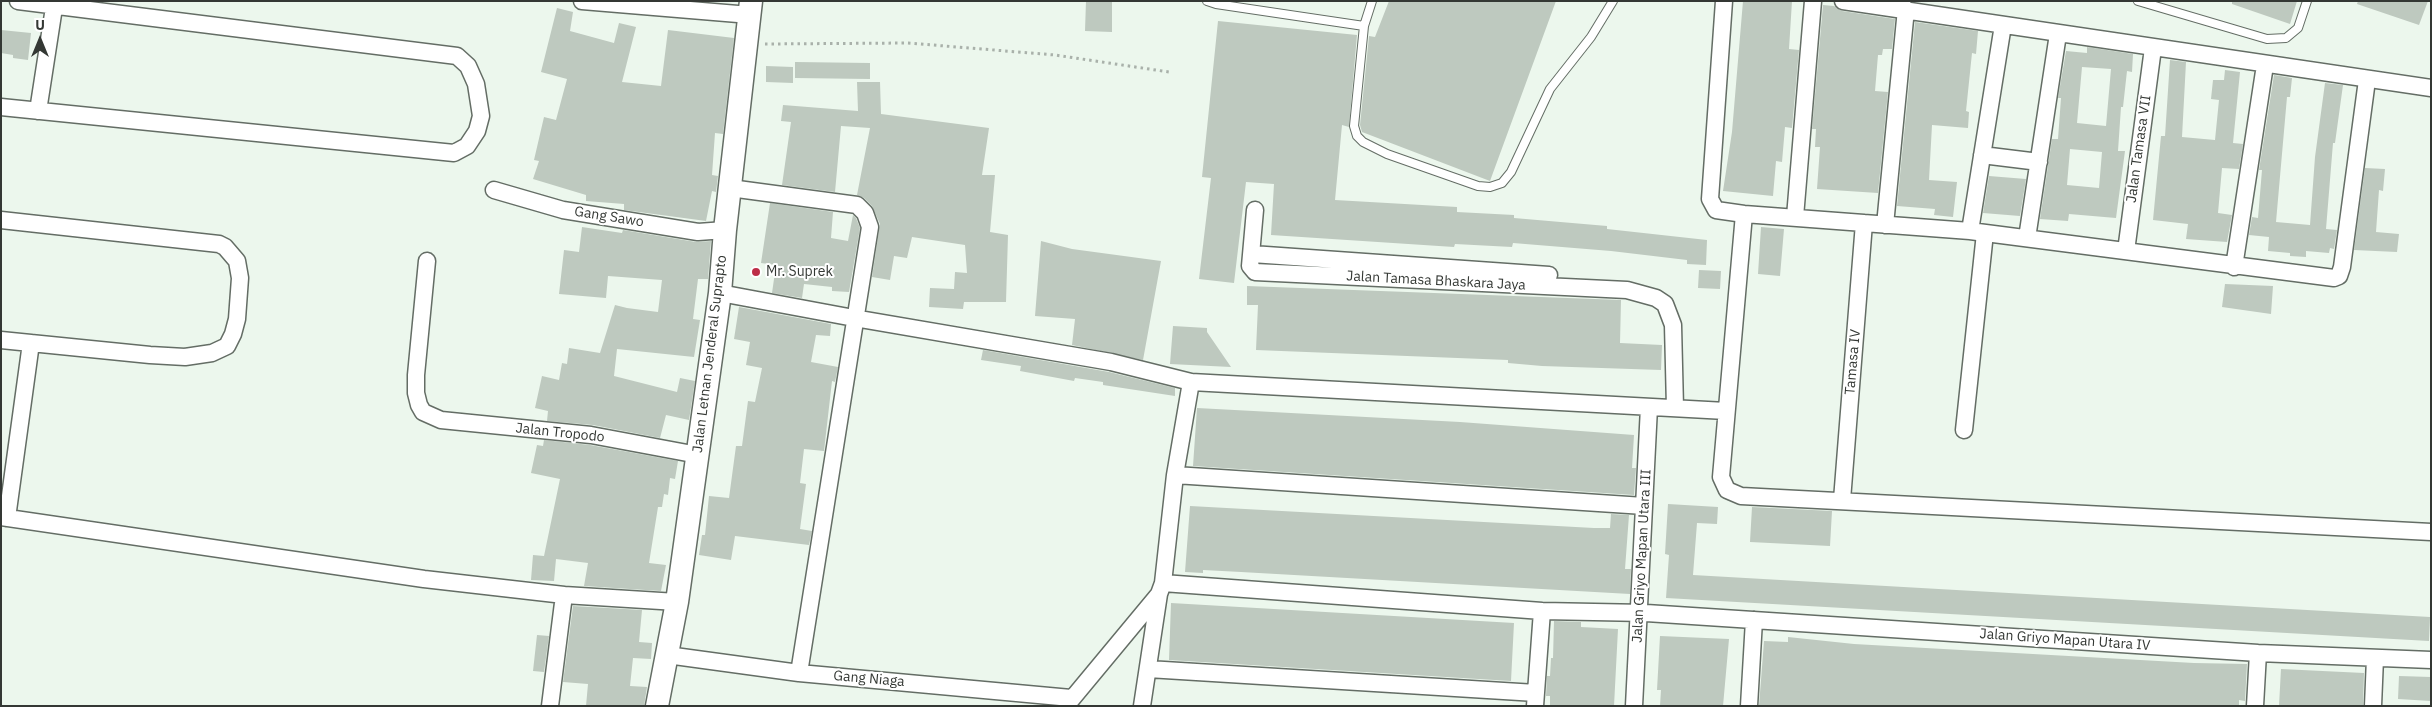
<!DOCTYPE html>
<html>
<head>
<meta charset="utf-8">
<style>
  body { margin:0 }
  #map { position:relative; width:2432px; height:707px; overflow:hidden; background:#ecf7ed; font-family:"IBM Plex Sans",sans-serif }
  canvas { display:block }
  .frame { position:absolute; inset:0; border:2px solid #343834; pointer-events:none }
  .north { position:absolute; left:15px; top:15px; width:50px; height:50px; -webkit-text-stroke:4px #fff; paint-order:stroke; rotate:0deg; font-size:14px; font-weight:700; line-height:20px; text-align:center; color:#343834 }
  .north::after { content:''; display:block; margin:auto; width:18px; height:22px; background:#343834; clip-path:polygon(50% 0,100% 100%,50% 72%,0 100%) }
</style>
</head>
<body>
<div id="map">
<canvas width="2432" height="707"></canvas>
<div class="frame"></div>
<div class="north">U</div>
</div>
<script>
const ctx = document.querySelector('canvas').getContext('2d');
ctx.lineJoin = 'round';
function fillPath(path, color) {
  ctx.fillStyle = color;
  ctx.fill(path, 'evenodd');
}
function poly(rows) {
  const path = new Path2D();
  for (const r of rows) {
    path.moveTo(r[0], r[1]);
    for (let i = 2; i < r.length; i += 2) path.lineTo(r[i], r[i + 1]);
  }
  return path;
}
function strokePath(path, color, width, dash) {
  ctx.strokeStyle = color;
  ctx.lineWidth = width;
  ctx.lineCap = dash ? 'butt' : 'round';
  ctx.setLineDash(dash || []);
  ctx.stroke(path);
}
function label(font, color, halo, rows, align = 'center') {
  ctx.font = font + ' "IBM Plex Sans",sans-serif';
  ctx.lineWidth = 4;
  ctx.setLineDash([]);
  ctx.textBaseline = 'middle';
  ctx.strokeStyle = halo;
  ctx.fillStyle = color;
  for (const [text, x, y, turn = 0] of rows) {
    ctx.save();
    ctx.translate(x, y);
    ctx.rotate((+turn || 0) * Math.PI / 180);
    ctx.textAlign = isNaN(turn) ? turn : align;
    if (halo) ctx.strokeText(text, 0, 0);
    ctx.fillText(text, 0, 0);
    ctx.restore();
  }
}
fillPath(poly([
  [1086,1,1112,1,1112,32,1085,31],
  [1389,1,1556,1,1490,181,1362,132,1360,125,1369,36,1375,37],
  [1743,1,1792,1,1789,49,1799,50,1792,128,1785,127,1782,162,1776,161,1773,196,1723,191,1732,132],
  [2232,1,2297,1,2290,24,2232,4],
  [2358,1,2428,1,2419,25,2357,4],
  [1823,5,1834,6,1842,11,1895,19,1892,49,1883,49,1882,55,1878,55,1875,91,1888,92,1878,193,1817,189,1820,147,1815,147,1816,129,1812,129],
  [557,8,573,12,570,31,614,43,619,23,636,27,622,82,661,86,668,30,734,38,723,134,715,133,712,175,718,176,716,192,712,191,706,221,624,210,624,204,586,201,586,195,533,179,539,161,534,160,544,117,556,120,567,79,541,72],
  [1218,21,1357,35,1349,127,1342,125,1335,200,1457,207,1457,212,1514,215,1514,218,1607,226,1607,229,1707,240,1706,265,1687,264,1687,260,1611,251,1513,243,1512,247,1455,244,1454,247,1271,235,1274,184,1246,182,1234,283,1199,279,1211,178,1202,177],
  [1915,22,1978,31,1976,54,1972,53,1966,111,1969,112,1968,128,1932,125,1929,180,1957,182,1953,217,1934,215,1935,209,1897,206],
  [1,30,31,33,28,60,13,58,13,55,1,53],
  [2087,47,2133,54,2132,72,2127,71,2123,107,2121,107,2118,151,2125,151,2116,218,2069,214,2068,221,2040,219,2052,139,2058,139,2061,98,2058,98,2066,51,2087,53],
  [2082,67,2111,69,2106,126,2077,123],
  [2070,149,2102,152,2099,188,2067,185],
  [2170,60,2186,62,2182,137,2215,140,2219,100,2211,99,2213,80,2224,80,2225,70,2240,72,2233,143,2243,144,2239,169,2222,168,2218,213,2232,215,2227,242,2186,239,2188,224,2153,220,2161,136,2165,136],
  [795,62,870,63,870,79,795,78],
  [766,66,793,67,793,83,766,82],
  [2274,75,2292,78,2290,97,2287,97,2276,222,2310,225,2315,157,2325,83,2343,85,2335,143,2333,143,2326,229,2337,230,2334,249,2330,248,2329,253,2306,251,2306,257,2290,256,2290,253,2268,251,2269,237,2249,235,2252,217,2258,218,2262,170,2259,170],
  [857,82,880,82,881,114,989,128,982,175,995,175,990,232,1008,235,1006,302,964,302,963,309,929,307,930,288,954,289,955,272,967,273,965,245,912,237,907,258,894,256,890,280,872,277,880,224,872,206,864,198,857,195,870,128,841,126,835,192,782,185,791,122,781,121,783,105,858,111],
  [2365,168,2385,169,2383,191,2379,190,2376,232,2399,234,2397,252,2354,250],
  [1989,176,2026,179,2020,216,1983,213],
  [770,203,833,212,831,238,848,241,853,215,856,218,860,228,849,292,832,291,832,287,804,284,802,298,772,293,776,265,761,263],
  [582,227,622,233,623,230,696,242,711,241,708,279,698,279,693,319,700,320,694,357,617,349,614,376,677,392,680,378,695,381,689,420,666,415,660,438,593,425,547,421,548,411,535,408,542,376,559,380,562,363,567,364,569,348,600,353,615,305,627,308,658,312,662,280,608,276,606,298,559,294,564,250,579,252],
  [1761,227,1784,229,1780,276,1758,274],
  [1041,241,1072,249,1161,261,1143,360,1072,345,1075,319,1035,316],
  [1699,270,1721,271,1720,289,1698,288],
  [2225,284,2273,286,2271,314,2222,307],
  [1247,286,1621,300,1620,343,1662,345,1661,370,1542,366,1508,363,1508,360,1256,350,1258,305,1247,305],
  [739,307,831,324,830,336,816,335,811,362,838,367,835,382,832,381,824,451,804,449,800,483,806,484,800,529,812,531,809,545,735,536,731,560,699,555,702,535,705,535,709,496,729,498,736,446,742,446,748,401,755,402,762,368,746,365,750,342,734,339],
  [1173,326,1207,328,1207,332,1231,367,1170,364],
  [983,350,1109,372,1175,388,1175,396,1103,385,1103,382,1075,378,1074,381,1020,371,1021,366,981,360],
  [1197,408,1460,422,1634,435,1632,468,1636,468,1634,495,1193,466],
  [544,440,590,445,678,461,675,479,670,478,668,495,664,494,662,507,658,507,649,563,666,565,661,591,584,586,588,563,556,559,554,581,531,580,533,555,544,556,560,479,531,473,537,445,543,446],
  [1668,504,1718,507,1717,524,1697,523,1693,575,2430,617,2429,641,1666,598,1669,555,1665,554],
  [1190,506,1594,528,1610,528,1611,514,1629,515,1625,569,1631,569,1630,594,1241,572,1203,570,1203,573,1185,572],
  [1752,507,1832,511,1830,546,1750,542],
  [1171,603,1514,623,1511,681,1169,660],
  [573,606,642,610,639,642,652,643,651,659,633,658,630,686,647,687,644,706,586,706,588,684,563,682],
  [1554,621,1581,622,1581,627,1618,629,1614,706,1550,706,1550,696,1546,696,1547,676,1550,676,1551,658,1553,658],
  [537,635,549,636,544,672,533,671],
  [1660,636,1729,639,1723,706,1660,706,1661,690,1657,690],
  [1788,637,1854,644,2194,663,2247,664,2245,701,2239,700,2239,706,1759,706,1764,641,1788,642],
  [2281,669,2364,673,2363,706,2279,706],
  [2399,676,2431,677,2431,701,2398,699]
]), '#bec9bf');
const lane = poly([
  [1207,1,1216,4,1364,26],
  [1372,1,1364,26,1354,126,1357,136,1363,142,1387,154,1478,186,1490,187,1502,183,1511,172,1550,89,1591,37,1613,1],
  [2138,1,2267,39,2286,38,2298,28,2307,1]
]);
const street = poly([
  [582,1,750,15],
  [1724,1,1710,199,1716,210,1744,214,1970,231,2334,278,2339,276,2342,267,2367,80],
  [1843,1,2431,88],
  [1,107,454,153,467,146,477,131,481,116,476,84,468,66,457,56,18,1],
  [38,111,55,1],
  [1982,155,2039,162],
  [730,188,857,205,865,213,870,227,799,673],
  [494,190,563,210,698,232,725,230],
  [1255,210,1250,266,1255,272,1627,290,1656,298,1665,304,1673,325,1675,408],
  [1744,214,1721,477,1727,490,1741,496,2431,532],
  [1795,217,1813,1],
  [1,220,219,244,225,247,237,261,240,278,237,319,233,334,227,346,212,353,185,357,150,355,1,340],
  [1885,225,1906,9],
  [1970,231,2003,25],
  [2027,238,2058,34],
  [2126,251,2153,48],
  [1252,254,1549,275],
  [427,261,416,375,416,393,419,405,423,412,441,420,591,435,698,455],
  [2234,267,2265,65],
  [720,293,854,318,1111,362,1191,382,1726,411],
  [1964,430,1985,233],
  [1175,475,1644,506],
  [1842,500,1864,223],
  [1,517,424,579,564,595,677,602],
  [7,518,31,343],
  [1163,583,1542,611,1646,613,2258,653,2431,660],
  [667,655,799,673,1071,698],
  [1148,669,1536,693],
  [550,706,564,595],
  [1066,706,1159,594],
  [1142,706,1159,594,1163,583,1175,475,1191,382],
  [1535,706,1542,611],
  [1634,706,1649,407],
  [1749,706,1754,620],
  [2255,706,2258,653],
  [2373,706,2375,658]
]);
const secondary = poly([
  [657,706,677,602,720,293,725,230,751,1]
]);
strokePath(lane, '#646d65', 10);
strokePath(street, '#646d65', 19);
strokePath(secondary, '#646d65', 25);
strokePath(poly([
  [765,44,908,43,1055,55,1169,72]
]), '#a9b1aa', 3, [2.5, 4]);
strokePath(lane, '#fff', 8);
strokePath(street, '#fff', 16);
strokePath(secondary, '#fff', 22);
for (const [x, y, r, color] of [
  [756,272,5,"#bd2d47"]
]) {
  const dot = new Path2D();
  dot.arc(x, y, r, 0, 2 * Math.PI);
  ctx.fillStyle = color;
  ctx.fill(dot);
  strokePath(dot, '#fff', 2);
}
label('14px', '#343834', '#fff', [
  ["Jalan Tamasa VII",2139,149,-82],
  ["Gang Sawo",609,217,9],
  ["Jalan Tamasa Bhaskara Jaya",1436,281,3],
  ["Jalan Letnan Jenderal Suprapto",710,354,-83],
  ["Tamasa IV",1853,362,-85],
  ["Jalan Tropodo",560,433,6],
  ["Jalan Griyo Mapan Utara III",1642,556,-87],
  ["Jalan Griyo Mapan Utara IV",2065,640,4],
  ["Gang Niaga",869,679,5]
]);
label('14px', '#343834', '#fff', [
  ["Mr. Suprek",766,272]
], 'left');
</script>
</body>
</html>
